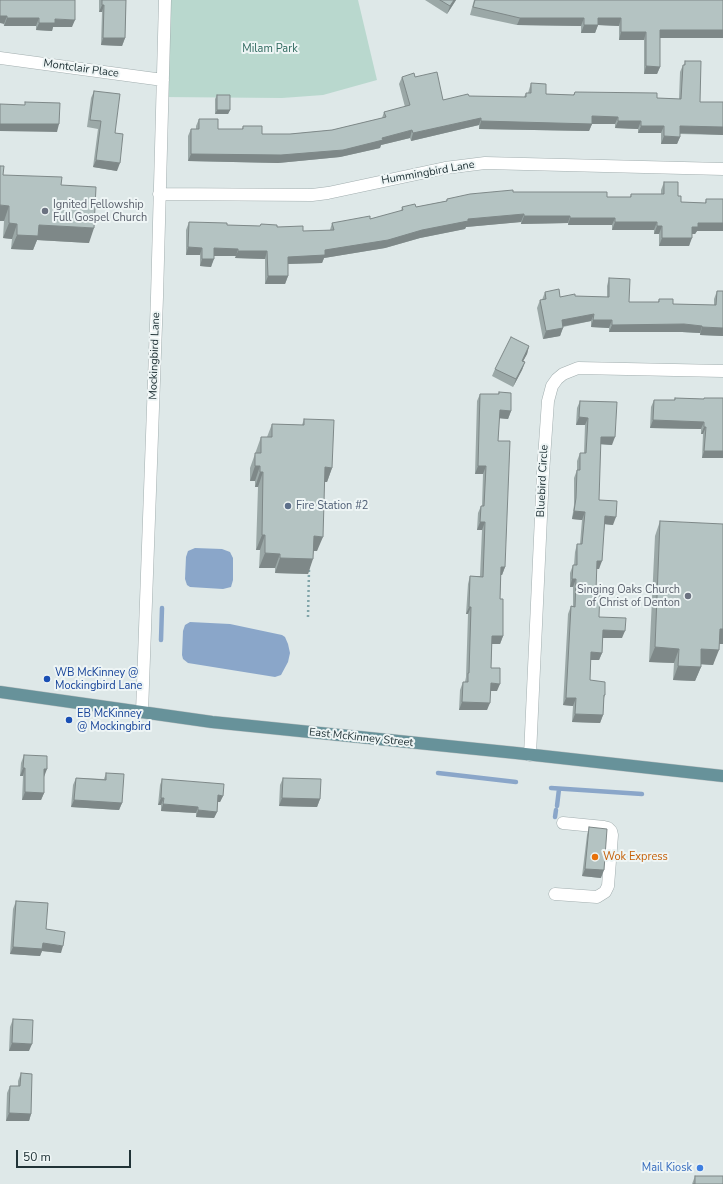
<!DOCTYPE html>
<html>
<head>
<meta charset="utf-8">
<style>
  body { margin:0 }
  #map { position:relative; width:723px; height:1184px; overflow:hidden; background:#dee8e8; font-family:"Nunito Sans",sans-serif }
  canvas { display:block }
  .scale { position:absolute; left:16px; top:1150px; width:115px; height:18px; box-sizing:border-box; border:2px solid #213337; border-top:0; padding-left:5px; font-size:12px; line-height:14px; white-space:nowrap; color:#213337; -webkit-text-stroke:3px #eef5f5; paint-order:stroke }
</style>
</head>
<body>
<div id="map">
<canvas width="723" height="1184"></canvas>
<div class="scale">50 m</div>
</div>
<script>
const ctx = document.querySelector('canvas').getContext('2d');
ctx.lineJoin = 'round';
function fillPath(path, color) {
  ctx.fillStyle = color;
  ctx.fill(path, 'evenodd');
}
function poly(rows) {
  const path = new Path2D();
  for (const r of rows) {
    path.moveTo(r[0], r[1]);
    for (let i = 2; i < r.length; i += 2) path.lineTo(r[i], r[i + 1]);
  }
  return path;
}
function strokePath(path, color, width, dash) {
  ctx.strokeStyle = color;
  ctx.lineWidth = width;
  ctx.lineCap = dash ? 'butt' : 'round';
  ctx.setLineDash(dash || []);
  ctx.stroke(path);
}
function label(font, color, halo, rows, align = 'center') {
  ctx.font = font + ' "Nunito Sans",sans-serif';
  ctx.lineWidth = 4;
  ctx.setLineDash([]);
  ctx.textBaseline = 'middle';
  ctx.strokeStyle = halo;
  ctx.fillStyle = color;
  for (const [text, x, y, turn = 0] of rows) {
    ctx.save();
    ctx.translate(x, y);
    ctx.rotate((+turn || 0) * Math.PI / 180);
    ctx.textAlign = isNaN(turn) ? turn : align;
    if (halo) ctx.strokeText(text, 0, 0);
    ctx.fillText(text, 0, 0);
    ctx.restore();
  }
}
fillPath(poly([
  [165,0,358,0,377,80,323,95,282,98,162,97]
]), '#b9d8ce');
fillPath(poly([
  [195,548,222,549,230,552,233,558,233,580,231,587,223,589,190,587,187,585,185,579,186,557,188,551],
  [190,622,230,624,282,635,285,637,288,644,290,653,288,662,281,675,275,677,188,663,183,659,182,655,183,631,185,625]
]), '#8aa6c9');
strokePath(poly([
  [161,640,162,608],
  [438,773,516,782],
  [551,788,642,794],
  [557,806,559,789],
  [555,817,556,810]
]), '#8aa6c9', 4.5);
const minor = poly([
  [0,58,163,80],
  [159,194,312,195,328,193,445,168,485,163,723,169],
  [142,712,157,297,165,0],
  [530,755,543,473,548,401,552,386,557,379,563,374,578,368,723,371],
  [555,894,597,897,605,892,608,886,612,835,611,831,608,828,604,827,563,823]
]);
const major = poly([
  [0,692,212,722,516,753,723,776]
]);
strokePath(minor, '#a2aeaf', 13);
strokePath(major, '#bcc2c3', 13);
strokePath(poly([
  [308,617,309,570]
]), '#81a5a9', 2.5, [2, 3]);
strokePath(minor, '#fff', 12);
strokePath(major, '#67929a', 12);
fillPath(poly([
  [0,0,72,27,53,27,52,31,36,30,36,26,4,26],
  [99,0,126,0,125,38,122,46,101,45,102,12,99,12],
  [425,0,456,0,447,14],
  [474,0,723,0,660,38,660,67,657,74,644,74,644,40,619,40,619,26,598,25,595,33,581,33,581,26,517,25,470,15],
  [685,61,700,102,723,102,723,135,680,134,680,137,677,144,661,144,661,133,638,133,638,129,615,128,615,124,592,124,589,131,479,129,479,125,411,141,410,138,381,145,380,148,340,157,278,163,188,161,188,136,191,129,196,129,196,126,199,119,218,129,242,129,243,126,262,134,290,134,332,130,382,118,384,112,405,107,399,84,402,77,415,77,443,100,469,96,524,97,526,93,528,93,531,83,546,94,573,95,575,92,657,98,679,99,680,72,683,65,684,65],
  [94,91,115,133,117,171,93,167,98,129,87,127,91,98],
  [217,95,230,110,228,114,215,114,215,99],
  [3,175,61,185,89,243,37,240,33,250,11,249,12,239,3,238,4,221],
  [664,182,678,196,681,202,705,203,706,199,723,231,697,231,695,234,692,234,689,246,659,246,659,234,654,234,654,230,612,230,612,225,568,225,568,223,521,224,521,222,466,227,465,229,420,238,385,248,324,258,322,263,288,264,288,276,285,284,265,284,265,259,235,258,236,256,214,256,211,267,200,266,200,255,186,255,186,230,189,222,227,225,260,226,261,224,303,231,330,230,332,223,370,219,401,211,402,207,416,207,446,201,447,199,513,192,607,197,630,197,631,194,661,194,661,190],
  [609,278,629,302,658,302,659,299,673,304,714,305,714,299,717,291,723,336,700,335,700,333,682,332,609,332,609,328,591,327,591,321,563,327,560,336,543,339,537,308,540,300,542,300,545,292,560,297,575,296,607,297,607,286],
  [529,346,527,354,523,361,525,362,522,370,513,387,492,376,495,369],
  [499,392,511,411,508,419,499,418,498,441,505,567,502,575,501,575,500,599,503,636,500,644,492,644,491,668,497,691,490,691,487,710,459,710,460,690,463,682,465,682,466,677,468,614,466,614,468,584,470,576,480,576,482,530,477,530,478,513,481,506,482,506,483,474,475,474,477,401,480,394,498,394],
  [675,398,704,399,723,458,702,458,703,434,701,434,701,429,650,428,651,407,654,400,674,400],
  [580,401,612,445,600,444,599,500,613,525,605,524,599,569,596,569,596,590,599,617,622,638,603,638,602,653,599,660,590,660,590,680,605,695,604,698,603,715,600,723,572,722,573,706,563,705,568,614,571,606,573,606,573,587,570,587,570,573,573,565,574,565,575,552,577,544,580,544,582,520,572,519,574,505,574,478,577,470,577,461,580,453,584,453,585,425,576,425,577,408],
  [304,419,332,468,327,482,324,482,317,551,314,551,308,574,275,573,275,568,259,568,260,550,256,550,258,487,255,487,255,481,250,481,250,468,261,437,267,437,272,424,302,425],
  [660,521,723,644,719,644,713,665,701,664,701,667,695,681,673,680,674,663,649,662,655,536],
  [24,755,44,777,44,793,41,800,22,800,23,776,20,776,21,763],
  [106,773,122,803,119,810,71,807,73,785,76,778,104,779],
  [283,778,320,799,317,807,279,806,280,785],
  [162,779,223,796,220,802,218,802,217,812,214,818,196,817,196,813,161,811,161,805,158,805,160,785],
  [589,827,601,878,582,876,587,835],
  [16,901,46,929,61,953,42,951,40,956,10,954,13,909],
  [13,1019,29,1051,9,1051,10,1027],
  [21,1073,31,1114,29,1121,6,1121,7,1093,10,1086,18,1086,18,1081],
  [695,1176,723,1184,692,1184]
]), '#9ba8a7');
fillPath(poly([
  [454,0,456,0,447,14,450,6],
  [102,5,104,5,102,12,99,12],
  [0,16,7,16,4,24,0,23],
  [7,18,39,18,36,26,4,26],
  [520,18,584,18,581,26,517,25],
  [598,18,621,18,619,26,598,25,595,33,581,33,584,25],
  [55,19,75,20,72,27,53,27,52,31,36,30,39,23],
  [660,30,723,30,723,38,657,38],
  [621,32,646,32,644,40,619,40],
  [103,38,125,38,122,46,101,45],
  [646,66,660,67,657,74,644,74],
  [217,110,230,110,228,114,215,114],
  [592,116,618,117,615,124,592,124,589,131,479,129,481,121],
  [481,118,479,125,411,141,413,133],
  [618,121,641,121,638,129,615,128],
  [0,124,59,124,57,132,0,131],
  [641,126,664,126,661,133,638,133],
  [680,126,723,127,723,135,678,133],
  [412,130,410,138,381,145,380,148,340,157,278,163,188,161,191,154,382,138],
  [664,136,680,137,677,144,661,144],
  [96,160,120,163,117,171,93,167],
  [0,205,9,206,4,221,0,221],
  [524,214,521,222,466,227,465,229,420,238,385,248,324,258,322,263,285,264,288,257,325,250,422,230,468,219],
  [524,216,570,216,568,223,521,224],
  [570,218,615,218,612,225,568,225],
  [615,222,657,222,654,230,612,230],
  [9,223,17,224,12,239,3,238],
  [698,223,723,223,723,231,697,231,695,234,689,234,692,227],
  [39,225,94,228,89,243,37,240,33,250,11,249,17,235],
  [657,226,662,226,659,234,654,234],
  [662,238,692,238,689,246,659,246],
  [188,247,202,248,200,255,186,255],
  [214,248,238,249,236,256,211,256],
  [238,251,267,251,265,259,235,258],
  [202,259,214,259,211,267,200,266],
  [268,276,288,276,285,284,265,284],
  [594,314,591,321,559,327,562,320],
  [593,320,612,320,609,328,591,327],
  [684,324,702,326,700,333,682,332,609,332,612,325],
  [702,327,723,328,723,336,700,335],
  [563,328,560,336,543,339,546,331],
  [529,346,527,354,519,369,522,361],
  [525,362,522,370,513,387,516,379],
  [500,410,511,411,508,419,497,418],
  [579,417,588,418,585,425,576,425],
  [653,420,704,422,701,429,650,428],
  [704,427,706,427,703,434,701,434],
  [601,437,615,437,612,445,598,444],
  [704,451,723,451,723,458,702,458],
  [255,466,260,466,255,481,250,481],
  [478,466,486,466,483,474,475,474],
  [325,467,332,468,327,482,319,482],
  [260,472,263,472,258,487,255,487],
  [574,511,585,512,582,520,572,519],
  [605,516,616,517,613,525,603,524],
  [480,522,485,522,482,530,477,530],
  [262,535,265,535,260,550,256,550],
  [314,536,323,537,317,551,309,551],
  [265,553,280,554,275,568,259,568],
  [280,558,313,559,308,574,275,573],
  [597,561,602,561,599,569,594,569],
  [501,567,505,567,502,575,499,575],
  [572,579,576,579,573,587,570,587],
  [469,607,471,607,468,614,466,614],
  [720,629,723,629,723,644,714,644],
  [603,630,625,631,622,638,600,638],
  [492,636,503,636,500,644,489,644],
  [655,647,679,649,674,663,649,662],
  [701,649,719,650,713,665,696,664],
  [591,652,602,653,599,660,588,660],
  [678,666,701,667,695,681,673,680],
  [491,683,500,684,497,691,488,691],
  [566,698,576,698,573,706,563,705],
  [462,702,490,703,487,710,459,710],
  [575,714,603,715,600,723,572,722],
  [23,768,25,768,23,776,20,776],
  [44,769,47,769,44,777,41,777],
  [25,792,44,793,41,800,22,800],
  [218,795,223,796,220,802,216,802],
  [161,798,164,798,161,805,158,805],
  [282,798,320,799,317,807,279,806],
  [74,800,122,803,119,810,71,807],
  [163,804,198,807,196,813,161,811],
  [198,810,217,812,214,818,196,817],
  [585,869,604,870,601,878,582,876],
  [43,943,63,946,61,953,42,951,40,956,10,954,13,947],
  [12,1043,32,1044,29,1051,9,1051],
  [9,1113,31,1114,29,1121,6,1121]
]), '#7e8888');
const building = poly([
  [0,0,75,0,75,20,55,19,55,23,39,23,39,18,7,18,7,16,0,16,0,0],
  [102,0,126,0,125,38,103,38,104,5,102,5,102,0],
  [440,0,454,0,450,6,440,0],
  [475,0,723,0,723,30,660,30,660,67,646,66,646,32,621,32,621,18,598,18,598,25,584,25,584,18,520,18,473,7,475,0],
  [685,61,701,61,700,102,723,102,723,127,680,126,680,137,664,136,664,126,641,126,641,121,618,121,618,117,592,116,592,124,481,121,481,118,413,133,412,130,382,138,383,140,343,150,281,155,191,154,191,129,199,129,199,119,218,119,218,129,243,129,243,126,262,126,262,134,290,134,332,130,386,117,384,112,410,105,402,77,414,73,415,77,437,72,443,100,468,94,469,96,526,97,526,93,531,93,531,83,546,84,546,94,574,95,575,92,657,93,657,98,681,99,683,65,685,65,685,61],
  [94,91,120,94,115,133,123,134,120,163,96,160,101,121,90,120,94,91],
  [217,95,230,95,230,110,217,110,217,95],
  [25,102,60,103,59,124,0,124,0,104,25,105,25,102],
  [0,166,4,166,3,175,62,177,61,185,96,187,94,228,39,225,38,236,17,235,17,224,9,223,9,206,0,205,0,166],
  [664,182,678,182,678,196,681,196,681,202,706,203,706,199,723,199,723,223,698,223,698,227,692,227,692,238,662,238,662,226,657,226,657,222,615,222,615,218,570,218,570,216,524,216,524,214,468,219,468,221,422,230,388,240,325,250,325,255,288,257,288,276,268,276,267,251,238,251,238,249,214,248,214,259,202,259,202,248,188,247,189,222,227,223,227,225,260,226,261,224,277,225,277,227,303,226,303,231,334,230,332,223,370,216,370,219,403,210,402,207,415,204,416,207,447,201,447,199,470,194,513,190,513,192,607,192,607,197,631,197,631,194,664,194,664,182],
  [609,278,630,279,629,302,659,302,659,299,673,299,673,304,716,305,717,291,723,291,723,328,702,327,702,326,684,324,612,325,612,320,593,320,594,314,562,320,563,328,546,331,540,300,546,299,545,292,559,289,560,297,575,294,575,296,609,297,609,278],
  [511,337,529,346,522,361,525,362,516,379,495,369,511,337],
  [499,392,511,393,511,411,500,410,498,441,510,441,505,567,501,567,500,599,503,599,503,636,492,636,491,668,500,668,500,684,491,683,490,703,462,702,463,682,468,682,468,673,469,673,471,607,469,607,470,576,483,577,485,522,480,522,481,506,484,506,486,466,478,466,480,394,499,394,499,392],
  [675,398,704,399,704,398,723,398,723,451,704,451,706,427,704,427,704,422,653,420,654,400,675,400,675,398],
  [580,401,617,402,615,437,601,437,599,500,617,501,616,517,605,516,602,561,597,561,596,590,600,590,599,617,626,618,625,631,603,630,602,653,591,652,590,680,605,682,605,695,604,695,603,715,575,714,576,698,566,698,571,606,575,607,576,579,572,579,573,565,577,565,577,544,582,544,585,512,574,511,576,498,577,470,580,470,580,453,586,453,588,418,579,417,580,401],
  [304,419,334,420,332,468,325,467,323,537,314,536,313,559,280,558,280,554,265,553,265,535,262,535,263,472,260,472,260,466,255,466,255,453,261,453,261,437,272,437,272,424,304,425,304,419],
  [660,521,723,524,723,629,720,629,719,650,701,649,701,667,678,666,679,649,655,647,660,521],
  [24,755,47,756,47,769,44,769,44,793,25,792,25,768,23,768,24,755],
  [106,773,124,774,122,803,74,800,76,778,106,780,106,773],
  [283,778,321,779,320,799,282,798,283,778],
  [162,779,224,784,223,796,218,795,217,812,198,810,198,807,163,804,164,798,161,798,162,779],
  [589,827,607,829,604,870,585,869,589,827],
  [16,901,48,903,46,929,65,932,63,946,43,943,42,949,13,947,16,901],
  [13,1019,33,1020,32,1044,12,1043,13,1019],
  [21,1073,32,1074,31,1114,9,1113,10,1086,20,1086,21,1073],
  [695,1176,723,1176,723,1184,693,1184,695,1184,695,1176]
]);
fillPath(building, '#b4c3c2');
strokePath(building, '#7e8888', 1);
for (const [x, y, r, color] of [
  [45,211,4,"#6b7280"],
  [288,506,4,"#5c6f8a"],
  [688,596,4,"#6b7280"],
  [47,679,4,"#1a4fb4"],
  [69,720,4,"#1a4fb4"],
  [595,857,4,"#e8710a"],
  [700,1168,4,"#3f7fe0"]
]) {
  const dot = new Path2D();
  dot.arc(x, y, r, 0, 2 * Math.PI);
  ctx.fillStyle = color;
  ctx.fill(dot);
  strokePath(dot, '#eef5f5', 1.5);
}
label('11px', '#2f695e', '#eef5f5', [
  ["Milam Park",270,49]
]);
label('11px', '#213337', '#eef5f5', [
  ["Montclair Place",81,69,8],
  ["Hummingbird Lane",428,173,-10],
  ["Mockingbird Lane",155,356,-88],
  ["Bluebird Circle",543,481,-87],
  ["East McKinney Street",361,738,6]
]);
label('11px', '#5b616d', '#eef5f5', [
  ["Ignited Fellowship",53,205],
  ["Full Gospel Church",53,218],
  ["Singing Oaks Church",680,590,"right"],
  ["of Christ of Denton",680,603,"right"]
], 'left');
label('11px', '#4e5e75', '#eef5f5', [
  ["Fire Station #2",296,506]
], 'left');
label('11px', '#164399', '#eef5f5', [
  ["WB McKinney @",55,673],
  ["Mockingbird Lane",55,686],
  ["EB McKinney",77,714],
  ["@ Mockingbird",77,727]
], 'left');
label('11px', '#c56008', '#eef5f5', [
  ["Wok Express",603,857]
], 'left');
label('11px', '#366cbe', '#eef5f5', [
  ["Mail Kiosk",692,1168]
], 'right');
</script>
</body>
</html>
